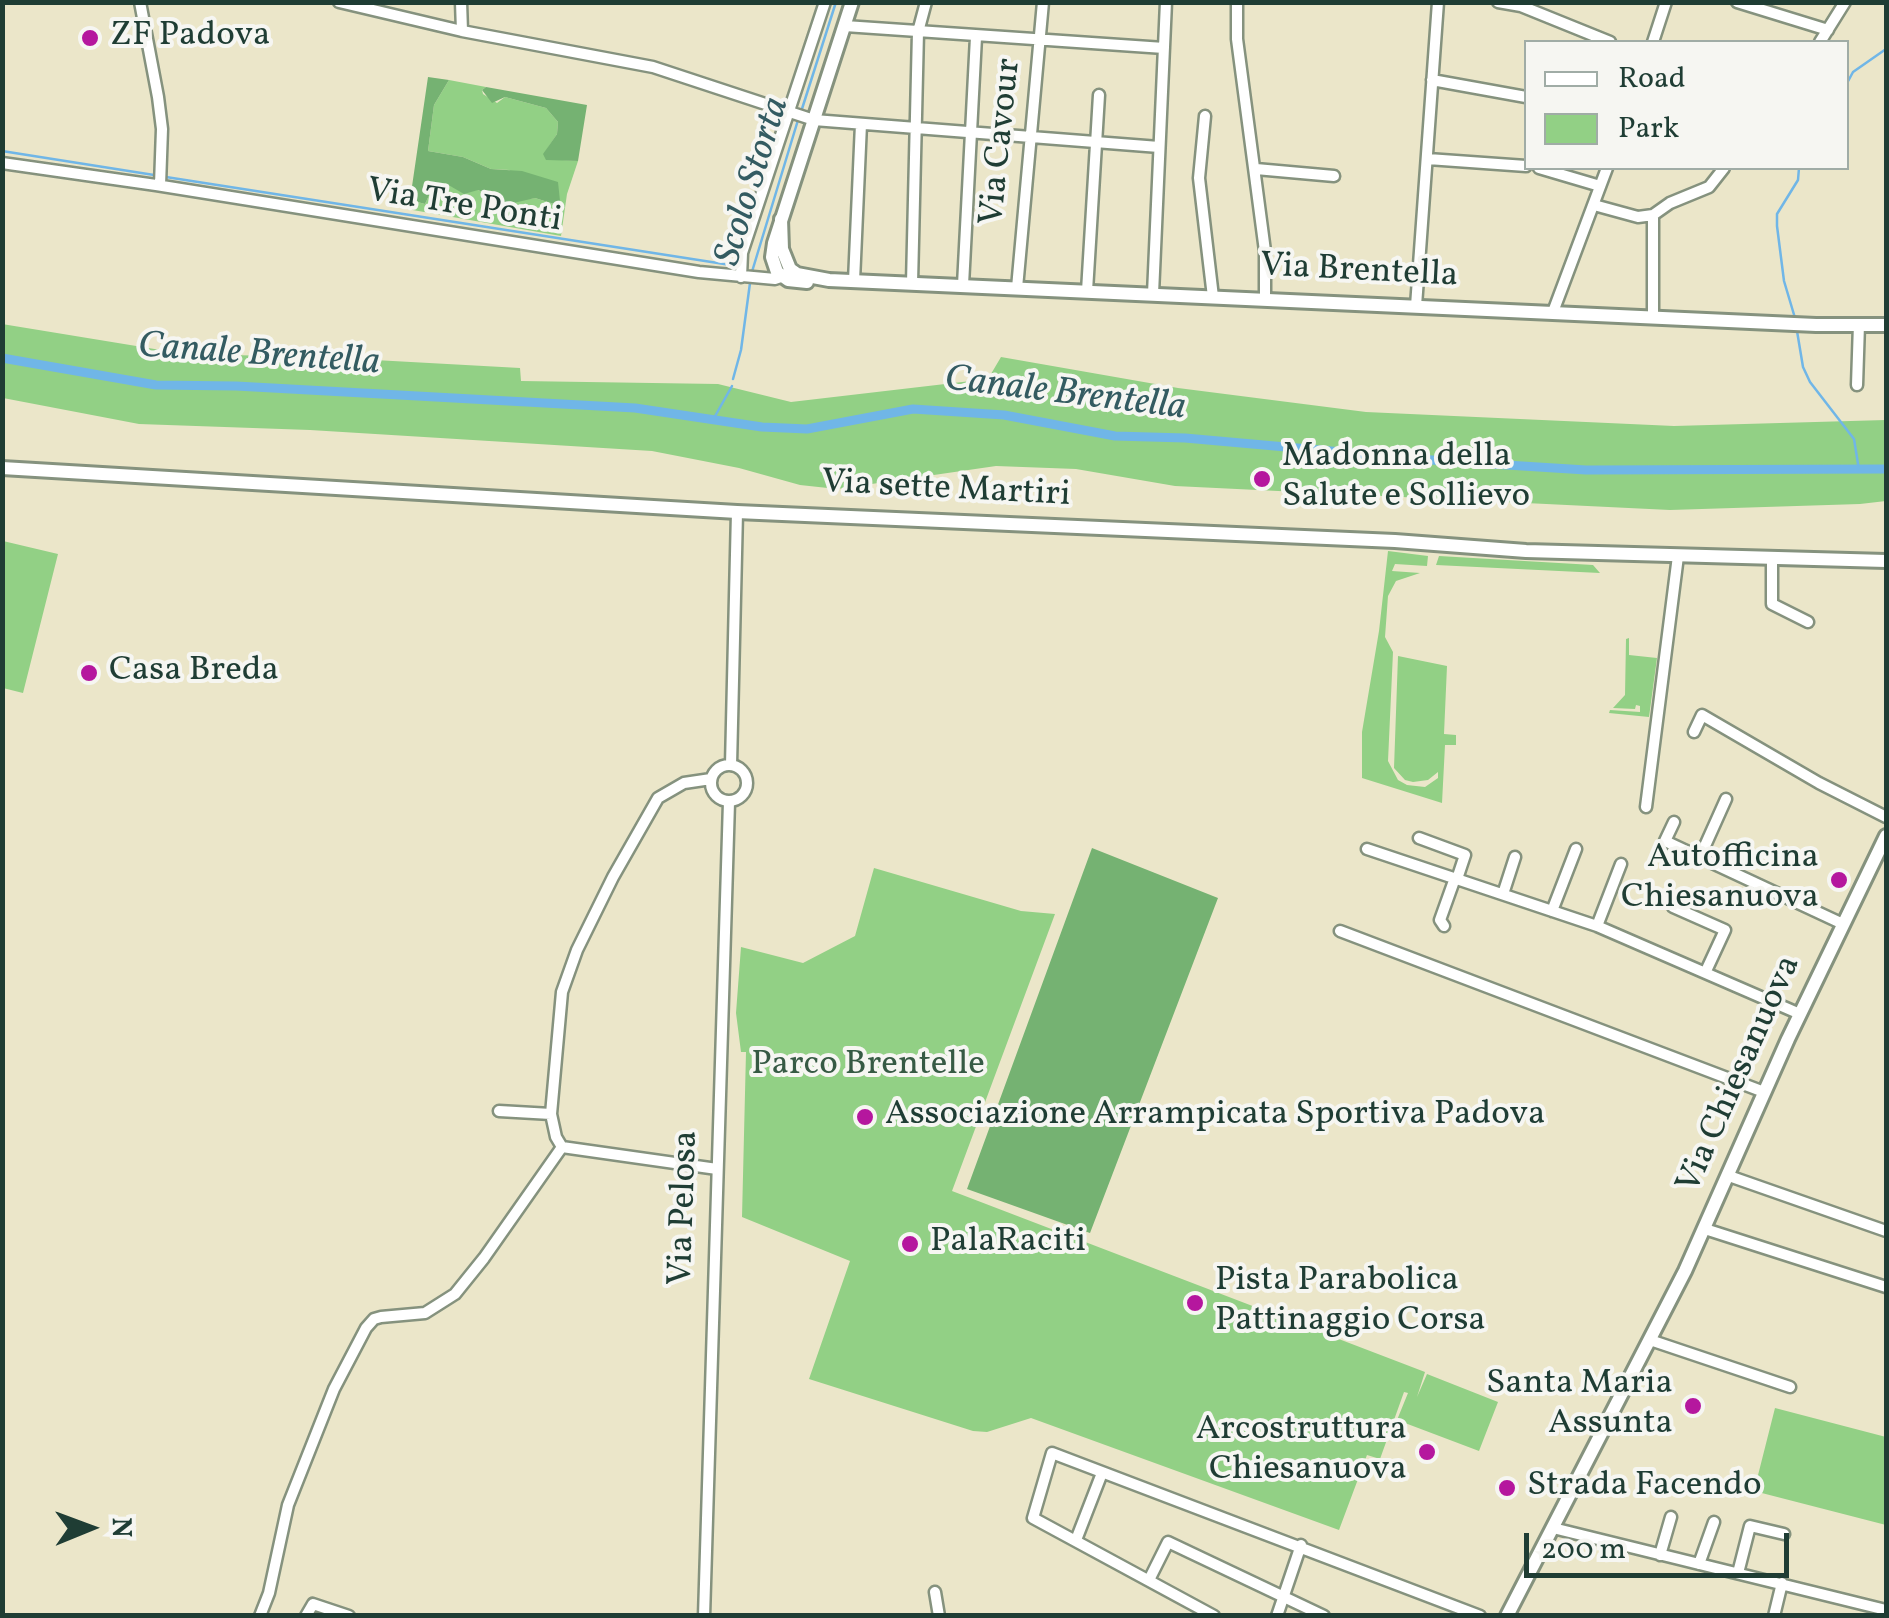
<!DOCTYPE html>
<html>
<head>
<meta charset="utf-8">
<style>
  body { margin:0 }
  #map { position:relative; width:1889px; height:1618px; overflow:hidden; background:#ebe6c9; font-family:Vollkorn,serif }
  canvas { display:block }
  .frame { position:absolute; inset:0; border:5px solid #1f3d34; pointer-events:none }
  .legend { position:absolute; left:1524px; top:40px; width:325px; height:130px; box-sizing:border-box; background:#f6f6f2; border:2px solid #a0aca6; margin:0; padding:12px 18px; list-style:none; font-size:30px; color:#1f3d34 }
  .legend li { display:flex; align-items:center; gap:20px; height:50px }
  .legend b { width:50px; border:2px solid #a0aca6 }
  .north { position:absolute; left:40px; top:1478px; width:100px; height:100px; -webkit-text-stroke:8px #f6f6f2; paint-order:stroke; rotate:89deg; font-size:28px; font-weight:700; line-height:40px; text-align:center; color:#1f3d34 }
  .north::after { content:''; display:block; margin:auto; width:35px; height:45px; background:#1f3d34; clip-path:polygon(50% 0,100% 100%,50% 72%,0 100%) }
  .scale { position:absolute; left:1524px; top:1533px; width:265px; height:45px; box-sizing:border-box; border:5px solid #1f3d34; border-top:0; padding-left:12px; font-size:30px; line-height:35px; white-space:nowrap; color:#1f3d34; -webkit-text-stroke:8px #f6f6f2; paint-order:stroke }
</style>
</head>
<body>
<div id="map">
<canvas width="1889" height="1618"></canvas>
<div class="frame"></div>
<ul class="legend">
<li><b style="height:12px;background:#fff"></b>Road</li>
<li><b style="height:28px;background:#92d085"></b>Park</li>
</ul>
<div class="north">N</div>
<div class="scale">200 m</div>
</div>
<script>
const ctx = document.querySelector('canvas').getContext('2d');
ctx.lineJoin = 'round';
function fillPath(path, color) {
  ctx.fillStyle = color;
  ctx.fill(path, 'evenodd');
}
function poly(rows) {
  const path = new Path2D();
  for (const r of rows) {
    if (r.length === 3) {
      path.moveTo(r[0] + r[2], r[1]);
      path.arc(r[0], r[1], r[2], 0, 2 * Math.PI);
      continue;
    }
    path.moveTo(r[0], r[1]);
    for (let i = 2; i < r.length; i += 2) path.lineTo(r[i], r[i + 1]);
  }
  return path;
}
function strokePath(path, color, width, dash) {
  ctx.strokeStyle = color;
  ctx.lineWidth = width;
  ctx.lineCap = dash ? 'butt' : 'round';
  ctx.setLineDash(dash || []);
  ctx.stroke(path);
}
function label(font, color, halo, rows, align = 'center') {
  ctx.font = font + ' Vollkorn,serif';
  ctx.lineWidth = 8;
  ctx.setLineDash([]);
  ctx.textBaseline = 'middle';
  ctx.strokeStyle = halo;
  ctx.fillStyle = color;
  for (const [text, x, y, turn = 0] of rows) {
    ctx.save();
    ctx.translate(x, y);
    ctx.rotate((+turn || 0) * Math.PI / 180);
    ctx.textAlign = isNaN(turn) ? turn : align;
    if (halo) ctx.strokeText(text, 0, 0);
    ctx.fillText(text, 0, 0);
    ctx.restore();
  }
}
fillPath(poly([
  [449,80,486,87,482,90,483,94,497,103,505,97,546,108,558,122,557,134,547,149,546,159,578,161,567,194,561,236,407,209,410,200,425,204,433,187,445,183,458,189,478,190,504,202,535,198,554,204,509,170,491,169,463,157,428,151,434,105],
  [2,324,185,354,320,357,520,368,521,381,718,384,791,402,988,379,1001,357,1178,388,1366,412,1674,426,1886,420,1886,501,1860,504,1670,510,1175,486,1076,469,996,466,837,489,800,485,739,468,652,451,310,430,139,424,3,398],
  [3,541,58,554,23,693,3,688],
  [1388,551,1428,556,1427,566,1395,564,1392,571,1420,573,1396,581,1388,596,1385,637,1393,652,1388,761,1398,780,1407,785,1425,787,1438,778,1438,772,1428,780,1413,782,1405,780,1394,768,1398,656,1447,666,1444,734,1456,735,1456,745,1445,745,1442,803,1362,778,1362,732,1379,631],
  [1439,556,1593,565,1600,573,1436,565],
  [1629,638,1629,655,1657,658,1649,717,1609,713,1610,710,1640,712,1640,706,1636,705,1635,709,1613,708,1625,695,1626,639],
  [874,868,1021,911,1055,914,952,1191,1425,1372,1417,1397,1427,1374,1498,1402,1479,1451,1397,1420,1408,1393,1404,1392,1380,1459,1367,1455,1339,1530,1031,1418,987,1432,973,1431,809,1379,850,1261,742,1217,746,1052,741,1052,736,1013,741,947,803,963,855,936],
  [1775,1408,1886,1437,1886,1525,1754,1491]
]), '#92d085');
fillPath(poly([
  [428,77,449,80,434,105,428,151,463,157,491,169,522,171,558,182,560,201,554,204,535,198,509,204,478,190,464,194,445,183,433,187,425,204,410,200],
  [486,87,587,105,578,161,546,160,543,154,557,134,558,122,546,108,505,97,492,103,482,90],
  [1092,848,1218,898,1090,1233,967,1189]
]), '#75b272');
strokePath(poly([
  [1846,85,1853,72,1886,49],
  [801,112,836,2],
  [2,151,154,175],
  [166,177,737,266],
  [751,275,798,120],
  [1795,318,1784,281,1777,226,1777,214,1798,180,1799,168],
  [1797,331,1803,367,1810,382,1854,439,1859,470],
  [733,379,741,350,750,283],
  [714,418,732,386]
]), '#70b6e7', 2.5);
strokePath(poly([
  [2,358,156,385,236,386,635,408,762,427,807,429,913,409,1004,415,1115,436,1185,438,1443,461,1586,470,1886,469]
]), '#70b6e7', 9);
const minor = poly([
  [140,2,158,97,162,129,160,185],
  [339,2,462,31,653,67,814,120,1159,147],
  [461,2,462,31],
  [1237,2,1237,39,1265,251,1265,299],
  [1498,2,1521,6,1610,42],
  [1737,2,1828,30],
  [845,26,1164,48],
  [1653,42,1666,2],
  [1820,42,1845,2],
  [1432,80,1526,97],
  [1205,116,1199,178,1213,297],
  [1428,159,1526,166],
  [2,163,156,185,699,272,775,279,787,275],
  [1539,168,1600,186],
  [1256,169,1334,176],
  [1594,205,1638,217,1653,215,1670,203,1709,187,1724,168],
  [1653,215,1653,315],
  [741,277,742,253,825,2],
  [854,281,861,124],
  [912,283,918,32,926,2],
  [963,285,976,37],
  [1017,288,1043,2],
  [1087,291,1099,95],
  [1153,294,1166,2],
  [1416,306,1438,2],
  [1553,312,1607,168],
  [1857,385,1859,324],
  [1772,559,1772,604,1808,622],
  [1694,732,1702,715,1819,783,1886,817],
  [729,783,18],
  [731,765,737,512],
  [711,779,684,783,658,798,613,877,577,950,562,992,551,1114,556,1137,562,1147,717,1169],
  [1646,807,1678,556],
  [1674,822,1665,841,1843,924],
  [1419,838,1465,855,1457,879],
  [1367,849,1597,926,1800,1014],
  [1700,857,1726,799],
  [1503,894,1515,857],
  [1673,907,1725,930,1706,971],
  [1552,911,1576,849],
  [1444,926,1440,920,1455,878],
  [1597,926,1621,864],
  [1340,931,1764,1092],
  [499,1111,551,1114],
  [1729,1176,1886,1231],
  [1705,1229,1886,1287],
  [1650,1340,1790,1387],
  [1553,1528,1886,1610],
  [1076,1540,1102,1473],
  [1660,1555,1671,1517],
  [1699,1564,1714,1522],
  [1738,1573,1750,1526,1784,1534],
  [1150,1578,1168,1542,1324,1616],
  [935,1592,939,1616],
  [260,1616,269,1593,288,1505,334,1389,366,1328,374,1319,381,1317,425,1313,455,1294,484,1258,562,1147],
  [306,1616,313,1604,349,1616],
  [704,1616,729,802],
  [1214,1616,1033,1518,1052,1453,1480,1616],
  [1277,1616,1301,1545],
  [1774,1616,1782,1583]
]);
const major = poly([
  [781,219,782,249,790,269,797,274,829,280,1816,325,1886,325],
  [807,282,788,280,777,272,772,257,774,243,852,2],
  [2,468,737,512,1395,541,1526,551,1886,561],
  [1507,1616,1685,1271,1788,1039,1886,836]
]);
strokePath(minor, '#85927e', 15);
strokePath(major, '#85927e', 18);
strokePath(minor, '#fff', 10);
strokePath(major, '#fff', 12);
for (const [x, y, r, color] of [
  [90,38,10,"#b5179e"],
  [1262,479,10,"#b5179e"],
  [89,673,10,"#b5179e"],
  [1839,880,10,"#b5179e"],
  [865,1117,10,"#b5179e"],
  [910,1244,10,"#b5179e"],
  [1195,1303,10,"#b5179e"],
  [1693,1406,10,"#b5179e"],
  [1427,1452,10,"#b5179e"],
  [1507,1488,10,"#b5179e"]
]) {
  const dot = new Path2D();
  dot.arc(x, y, r, 0, 2 * Math.PI);
  ctx.fillStyle = color;
  ctx.fill(dot);
  strokePath(dot, '#f6f6f2', 4);
}
label('35px', '#1f3d34', '#f6f6f2', [
  ["ZF Padova",110,38],
  ["Madonna della",1282,459],
  ["Salute e Sollievo",1282,499],
  ["Casa Breda",109,673],
  ["Autofficina",1819,860,"right"],
  ["Chiesanuova",1819,900,"right"],
  ["Associazione Arrampicata Sportiva Padova",885,1117],
  ["PalaRaciti",930,1244],
  ["Pista Parabolica",1215,1283],
  ["Pattinaggio Corsa",1215,1323],
  ["Santa Maria",1673,1386,"right"],
  ["Assunta",1673,1426,"right"],
  ["Arcostruttura",1407,1432,"right"],
  ["Chiesanuova",1407,1472,"right"],
  ["Strada Facendo",1527,1488]
], 'left');
label('35px', '#1f3d34', '#f6f6f2', [
  ["Via Cavour",1003,142,-84],
  ["Via Tre Ponti",464,208,9],
  ["Via Brentella",1359,273,3],
  ["Via sette Martiri",946,491,3],
  ["Via Chiesanuova",1741,1075,-66],
  ["Via Pelosa",686,1208,-88]
]);
label('35px', '#365a44', '#f6f6f2', [
  ["Parco Brentelle",868,1067]
]);
label('italic 38px', '#335b61', '#f6f6f2', [
  ["Scolo Storta",755,182,-73],
  ["Canale Brentella",259,357,4],
  ["Canale Brentella",1065,396,7]
]);
</script>
</body>
</html>
